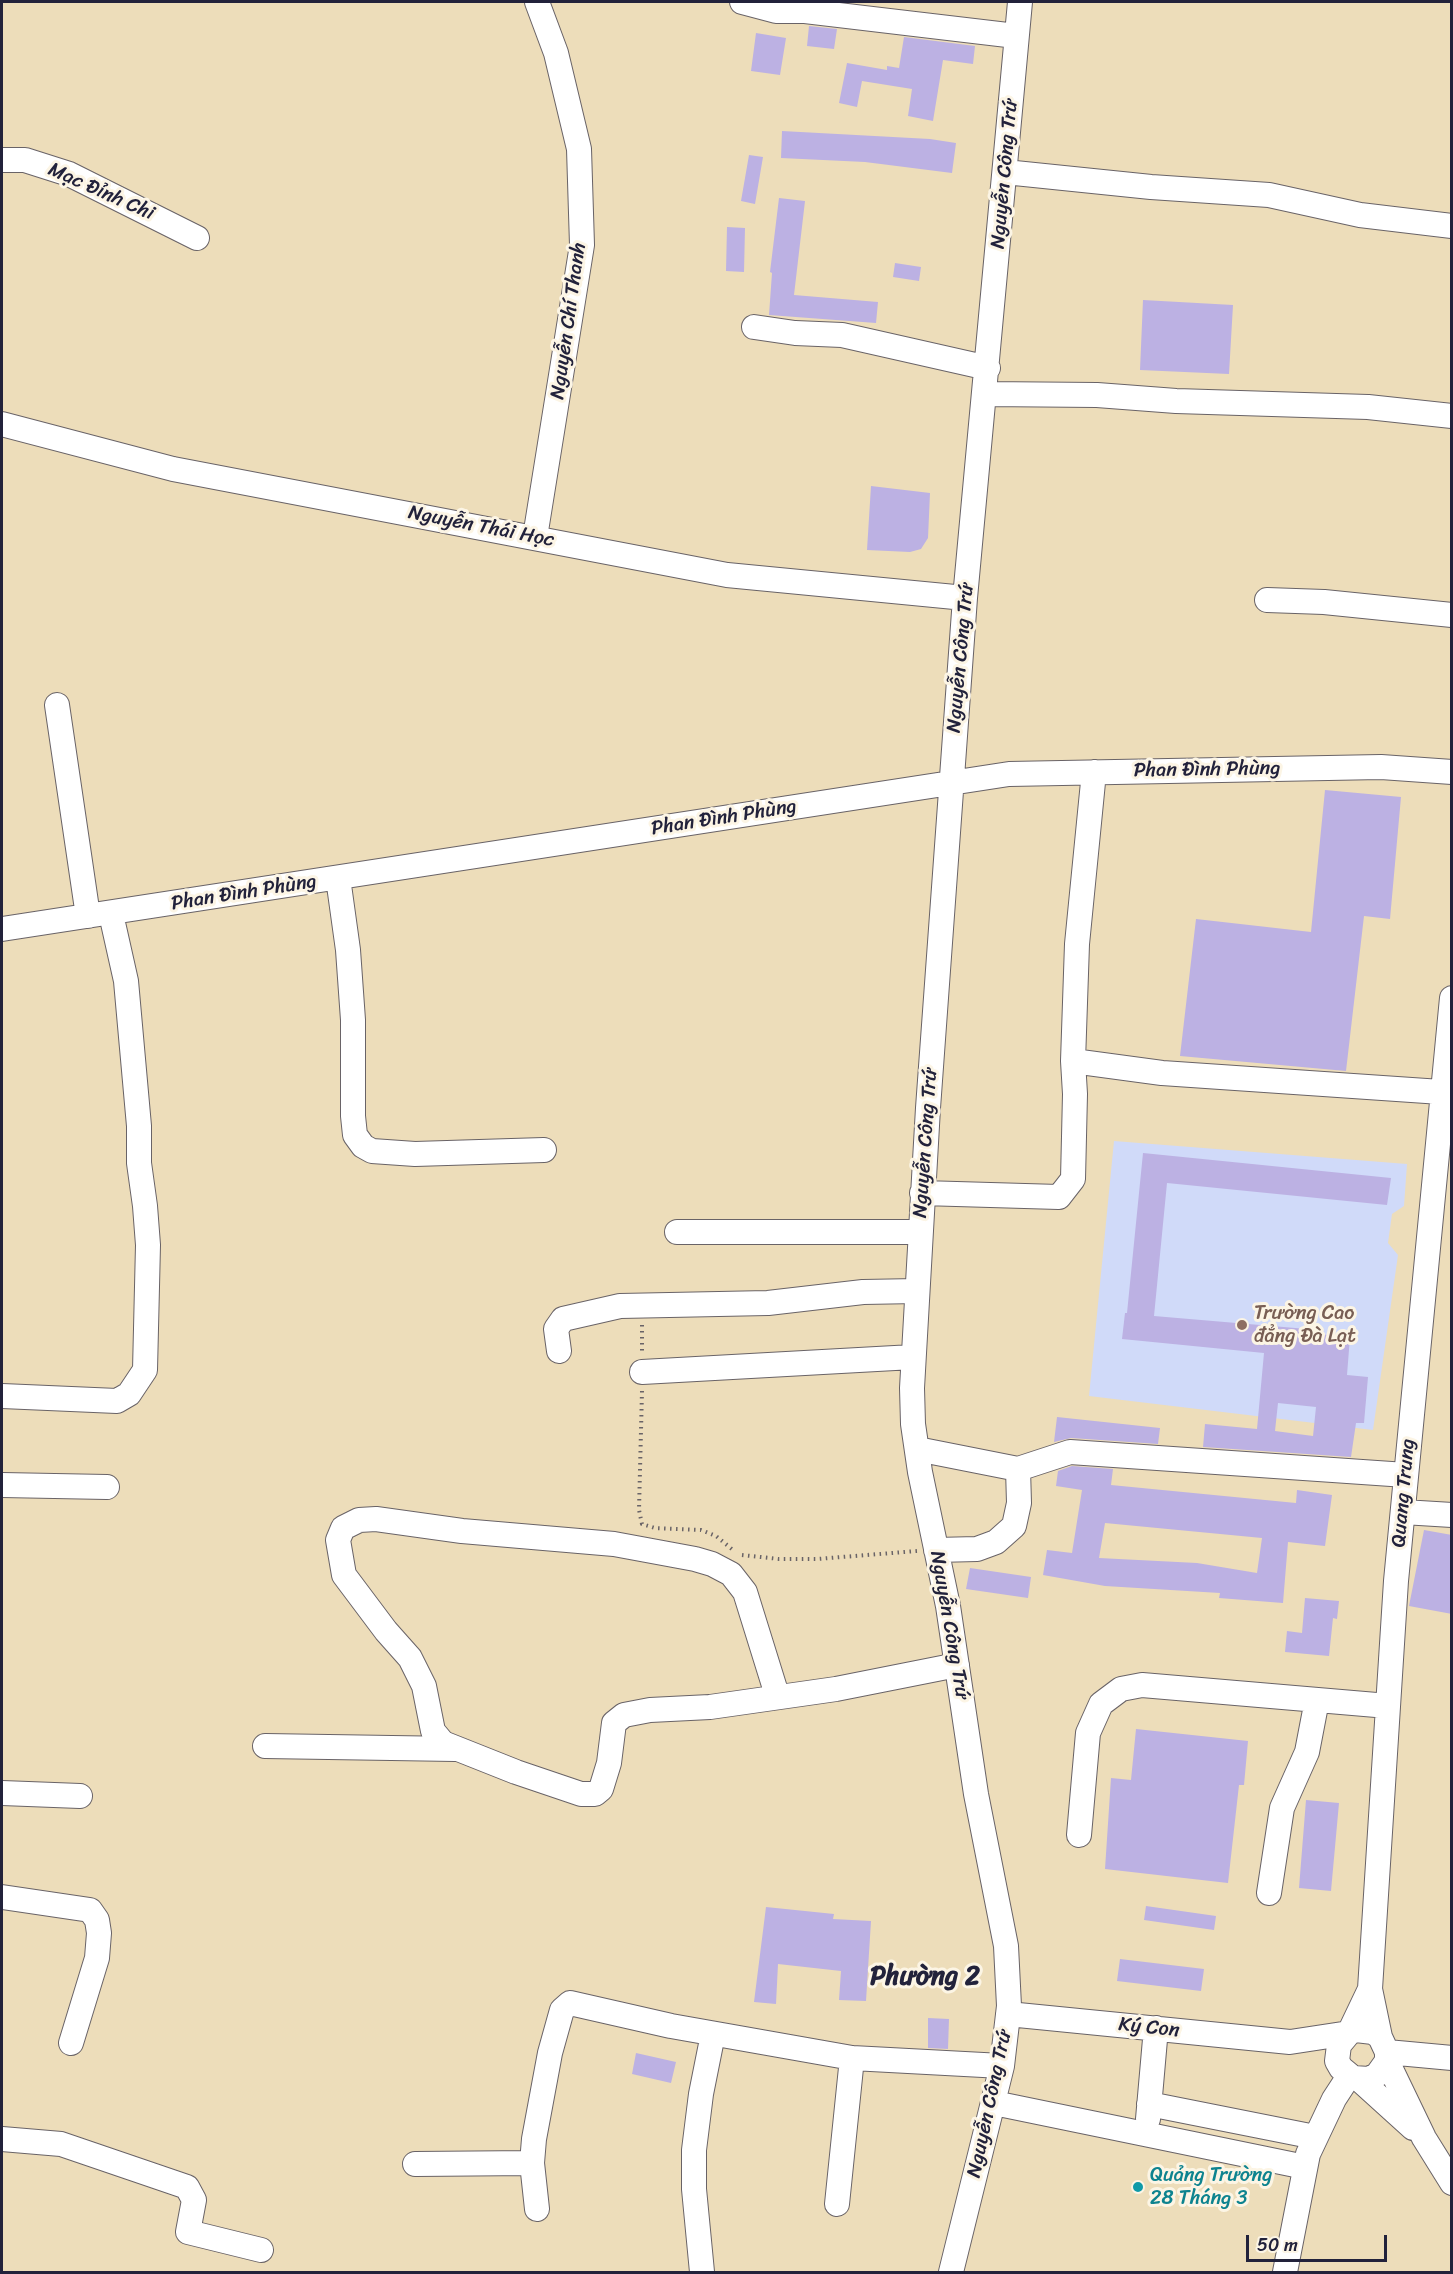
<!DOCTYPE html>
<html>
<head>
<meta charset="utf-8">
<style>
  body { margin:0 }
  #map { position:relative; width:1453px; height:2274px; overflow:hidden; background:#edddba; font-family:Sriracha,sans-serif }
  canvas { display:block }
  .frame { position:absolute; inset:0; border:3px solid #22223b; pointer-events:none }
  .scale { position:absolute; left:1246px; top:2235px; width:141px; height:27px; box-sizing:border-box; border:3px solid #22223b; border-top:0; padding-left:8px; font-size:18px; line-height:21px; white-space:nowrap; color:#22223b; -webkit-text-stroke:4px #fcf5e5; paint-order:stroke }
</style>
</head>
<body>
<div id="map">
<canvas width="1453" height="2274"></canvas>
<div class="frame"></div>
<div class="scale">50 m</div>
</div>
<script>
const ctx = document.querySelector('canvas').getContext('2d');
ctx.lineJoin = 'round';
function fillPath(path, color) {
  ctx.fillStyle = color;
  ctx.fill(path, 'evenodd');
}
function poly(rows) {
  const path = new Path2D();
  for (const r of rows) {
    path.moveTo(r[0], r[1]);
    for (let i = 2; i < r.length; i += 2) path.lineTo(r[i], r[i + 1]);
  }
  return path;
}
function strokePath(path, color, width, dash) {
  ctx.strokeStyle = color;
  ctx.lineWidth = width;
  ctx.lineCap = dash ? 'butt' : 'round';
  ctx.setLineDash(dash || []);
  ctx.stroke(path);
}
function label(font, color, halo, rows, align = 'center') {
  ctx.font = font + ' Sriracha,sans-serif';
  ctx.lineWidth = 6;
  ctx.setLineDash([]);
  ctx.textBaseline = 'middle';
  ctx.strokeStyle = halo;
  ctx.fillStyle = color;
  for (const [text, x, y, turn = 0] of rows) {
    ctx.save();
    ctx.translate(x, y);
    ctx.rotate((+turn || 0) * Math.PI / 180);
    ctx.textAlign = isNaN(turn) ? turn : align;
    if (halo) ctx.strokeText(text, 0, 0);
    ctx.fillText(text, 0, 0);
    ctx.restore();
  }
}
fillPath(poly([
  [1114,1141,1407,1164,1404,1206,1392,1214,1388,1243,1398,1255,1373,1430,1089,1396]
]), '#d0daf9');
fillPath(poly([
  [809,26,837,29,834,49,807,46],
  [756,33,786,38,780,75,751,71],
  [904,37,975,46,973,64,943,60,933,121,908,116,912,89,862,81,857,107,839,103,847,63,887,70,887,66,899,68],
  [782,131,930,139,956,143,952,173,865,162,781,158],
  [749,155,763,157,755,204,741,201],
  [779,198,805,201,794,295,878,302,876,323,769,315,772,273,770,272],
  [727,227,745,228,744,272,726,271],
  [895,263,921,267,919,281,893,277],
  [1143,300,1233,305,1229,374,1140,370],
  [871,486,930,493,928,538,921,549,910,552,867,550],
  [1325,790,1401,797,1390,919,1364,916,1346,1071,1180,1056,1196,919,1311,932],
  [1143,1153,1391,1178,1387,1205,1167,1183,1154,1316,1307,1329,1307,1333,1350,1337,1347,1375,1368,1377,1364,1423,1356,1423,1351,1457,1203,1447,1205,1424,1257,1429,1264,1353,1122,1339,1125,1313,1127,1313],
  [1278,1403,1316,1407,1313,1436,1275,1431],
  [1057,1417,1160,1428,1158,1444,1071,1438,1054,1442],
  [1072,1466,1113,1469,1111,1485,1296,1503,1297,1490,1332,1495,1325,1546,1288,1542,1283,1603,1219,1598,1220,1593,1105,1586,1043,1575,1047,1550,1072,1553,1082,1490,1056,1486,1058,1471],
  [1105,1523,1262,1538,1257,1573,1197,1563,1099,1558],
  [1424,1530,1452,1535,1452,1614,1409,1606],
  [970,1568,1031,1577,1028,1598,966,1589],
  [1305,1598,1339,1601,1337,1619,1333,1618,1329,1656,1285,1652,1287,1631,1302,1633],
  [1136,1729,1248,1741,1244,1785,1239,1785,1228,1883,1105,1869,1111,1778,1131,1780],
  [1306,1800,1339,1803,1331,1891,1299,1888],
  [1146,1906,1216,1916,1214,1930,1144,1920],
  [766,1907,834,1914,833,1919,871,1921,866,2001,839,2000,841,1971,778,1964,776,2004,754,2002],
  [1120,1959,1204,1969,1201,1991,1117,1981],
  [928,2018,949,2019,948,2049,928,2048],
  [636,2053,676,2062,671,2083,632,2074]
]), '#bcb1e3');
const minor = poly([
  [742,2,776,11,805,11,1016,36],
  [2,160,25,160,69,174,197,238],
  [1005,172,1151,187,1269,195,1360,215,1452,226],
  [754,327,795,333,842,335,988,368],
  [985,394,1097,395,1176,401,1368,407,1452,416],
  [2,424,173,469,727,575,965,598],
  [535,537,582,245,579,149,556,53,537,2],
  [1267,600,1324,602,1452,615],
  [57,705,88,916],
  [1094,772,1077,944,1073,1061,1162,1073,1441,1092],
  [338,878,348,950,353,1020,353,1116,355,1135,363,1146,372,1151,415,1154,544,1150],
  [2,929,1009,774,1381,767,1452,772],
  [922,1193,1059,1197,1073,1179,1075,1094,1073,1061],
  [677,1232,920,1232],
  [559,1351,556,1329,563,1319,620,1306,768,1303,863,1292,917,1291],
  [642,1372,913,1357],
  [2,1396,117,1401,129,1394,145,1370,148,1245,145,1206,139,1163,139,1126,126,981,111,914],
  [917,1449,1018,1469,1019,1503,1014,1526,996,1542,977,1549,936,1550],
  [1018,1469,1070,1452,1406,1475],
  [2,1485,107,1487],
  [1403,1512,1452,1515],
  [777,1695,745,1592,731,1574,712,1564,695,1559,614,1544,462,1531,376,1519,359,1520,343,1528,338,1540,344,1575,386,1631,410,1658,424,1686,433,1731,443,1743,516,1772,581,1794,595,1794,601,1789,609,1763,614,1723,624,1715,650,1710,710,1707,836,1689,957,1665],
  [265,1746,455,1749],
  [2,1793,80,1796],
  [1079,1835,1088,1733,1101,1704,1121,1689,1142,1685,1388,1706],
  [1269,1893,1282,1808,1307,1752,1317,1700],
  [2,1897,90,1910,97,1920,99,1933,97,1958,71,2043],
  [1008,2014,1290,2042,1349,2033,1370,1989],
  [1380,2037,1370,1989,1396,1581,1452,998],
  [1387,2052,1452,2058],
  [1387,2061,1377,2075,1369,2079,1353,2078,1341,2068,1337,2061,1339,2045,1349,2033,1356,2030,1373,2032,1380,2037,1387,2052,1387,2061,1424,2138,1452,2183],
  [1360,2080,1413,2128],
  [994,2103,1305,2167],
  [1149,2104,1315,2137],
  [1148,2119,1156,2028],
  [2,2139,61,2144,187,2187,194,2200,188,2232,261,2250],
  [415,2164,532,2163],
  [837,2204,852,2058],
  [537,2209,532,2163,534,2139,550,2053,562,2010,570,2003,671,2026,852,2058,1002,2066],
  [702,2272,694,2189,694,2150,701,2094,713,2034],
  [951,2272,1002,2066,1009,2006,1006,1946,976,1794,948,1606,920,1472,913,1424,912,1388,928,1108,965,598,1020,2],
  [1285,2272,1308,2154,1334,2099,1349,2076]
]);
strokePath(minor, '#696367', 26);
strokePath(poly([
  [642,1325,642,1353],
  [642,1391,639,1510,642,1524,655,1528,701,1530,716,1536,733,1550],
  [742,1555,779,1559,817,1559,917,1551]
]), '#696367', 4, [1.5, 4.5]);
strokePath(minor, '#fff', 24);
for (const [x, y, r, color] of [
  [1242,1325,6,"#8d6e63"],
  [1138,2187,6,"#0f9aa8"]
]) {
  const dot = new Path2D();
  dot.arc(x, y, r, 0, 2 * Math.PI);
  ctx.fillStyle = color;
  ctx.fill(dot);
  strokePath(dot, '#fcf5e5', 2);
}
label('20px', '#22223b', '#fcf5e5', [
  ["Nguyễn Công Trứ",1005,174,-85],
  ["Mạc Đỉnh Chi",101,192,24],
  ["Nguyễn Chí Thanh",569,321,-82],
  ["Nguyễn Thái Học",481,527,11],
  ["Nguyễn Công Trứ",961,658,-85],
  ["Phan Đình Phùng",1207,770,-1],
  ["Phan Đình Phùng",724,818,-9],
  ["Phan Đình Phùng",244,893,-9],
  ["Nguyễn Công Trứ",926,1143,-86],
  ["Quang Trung",1404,1493,-85],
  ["Nguyễn Công Trứ",949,1625,80],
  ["Ký Con",1149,2028,6],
  ["Nguyễn Công Trứ",990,2104,-78]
]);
label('20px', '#785e54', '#fcf5e5', [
  ["Trường Cao",1254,1314],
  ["đẳng Đà Lạt",1254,1337]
], 'left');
label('20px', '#0d838f', '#fcf5e5', [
  ["Quảng Trường",1150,2176],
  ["28 Tháng 3",1150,2199]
], 'left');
label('bold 26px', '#22223b', '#fcf5e5', [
  ["Phường 2",925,1977]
]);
</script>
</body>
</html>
